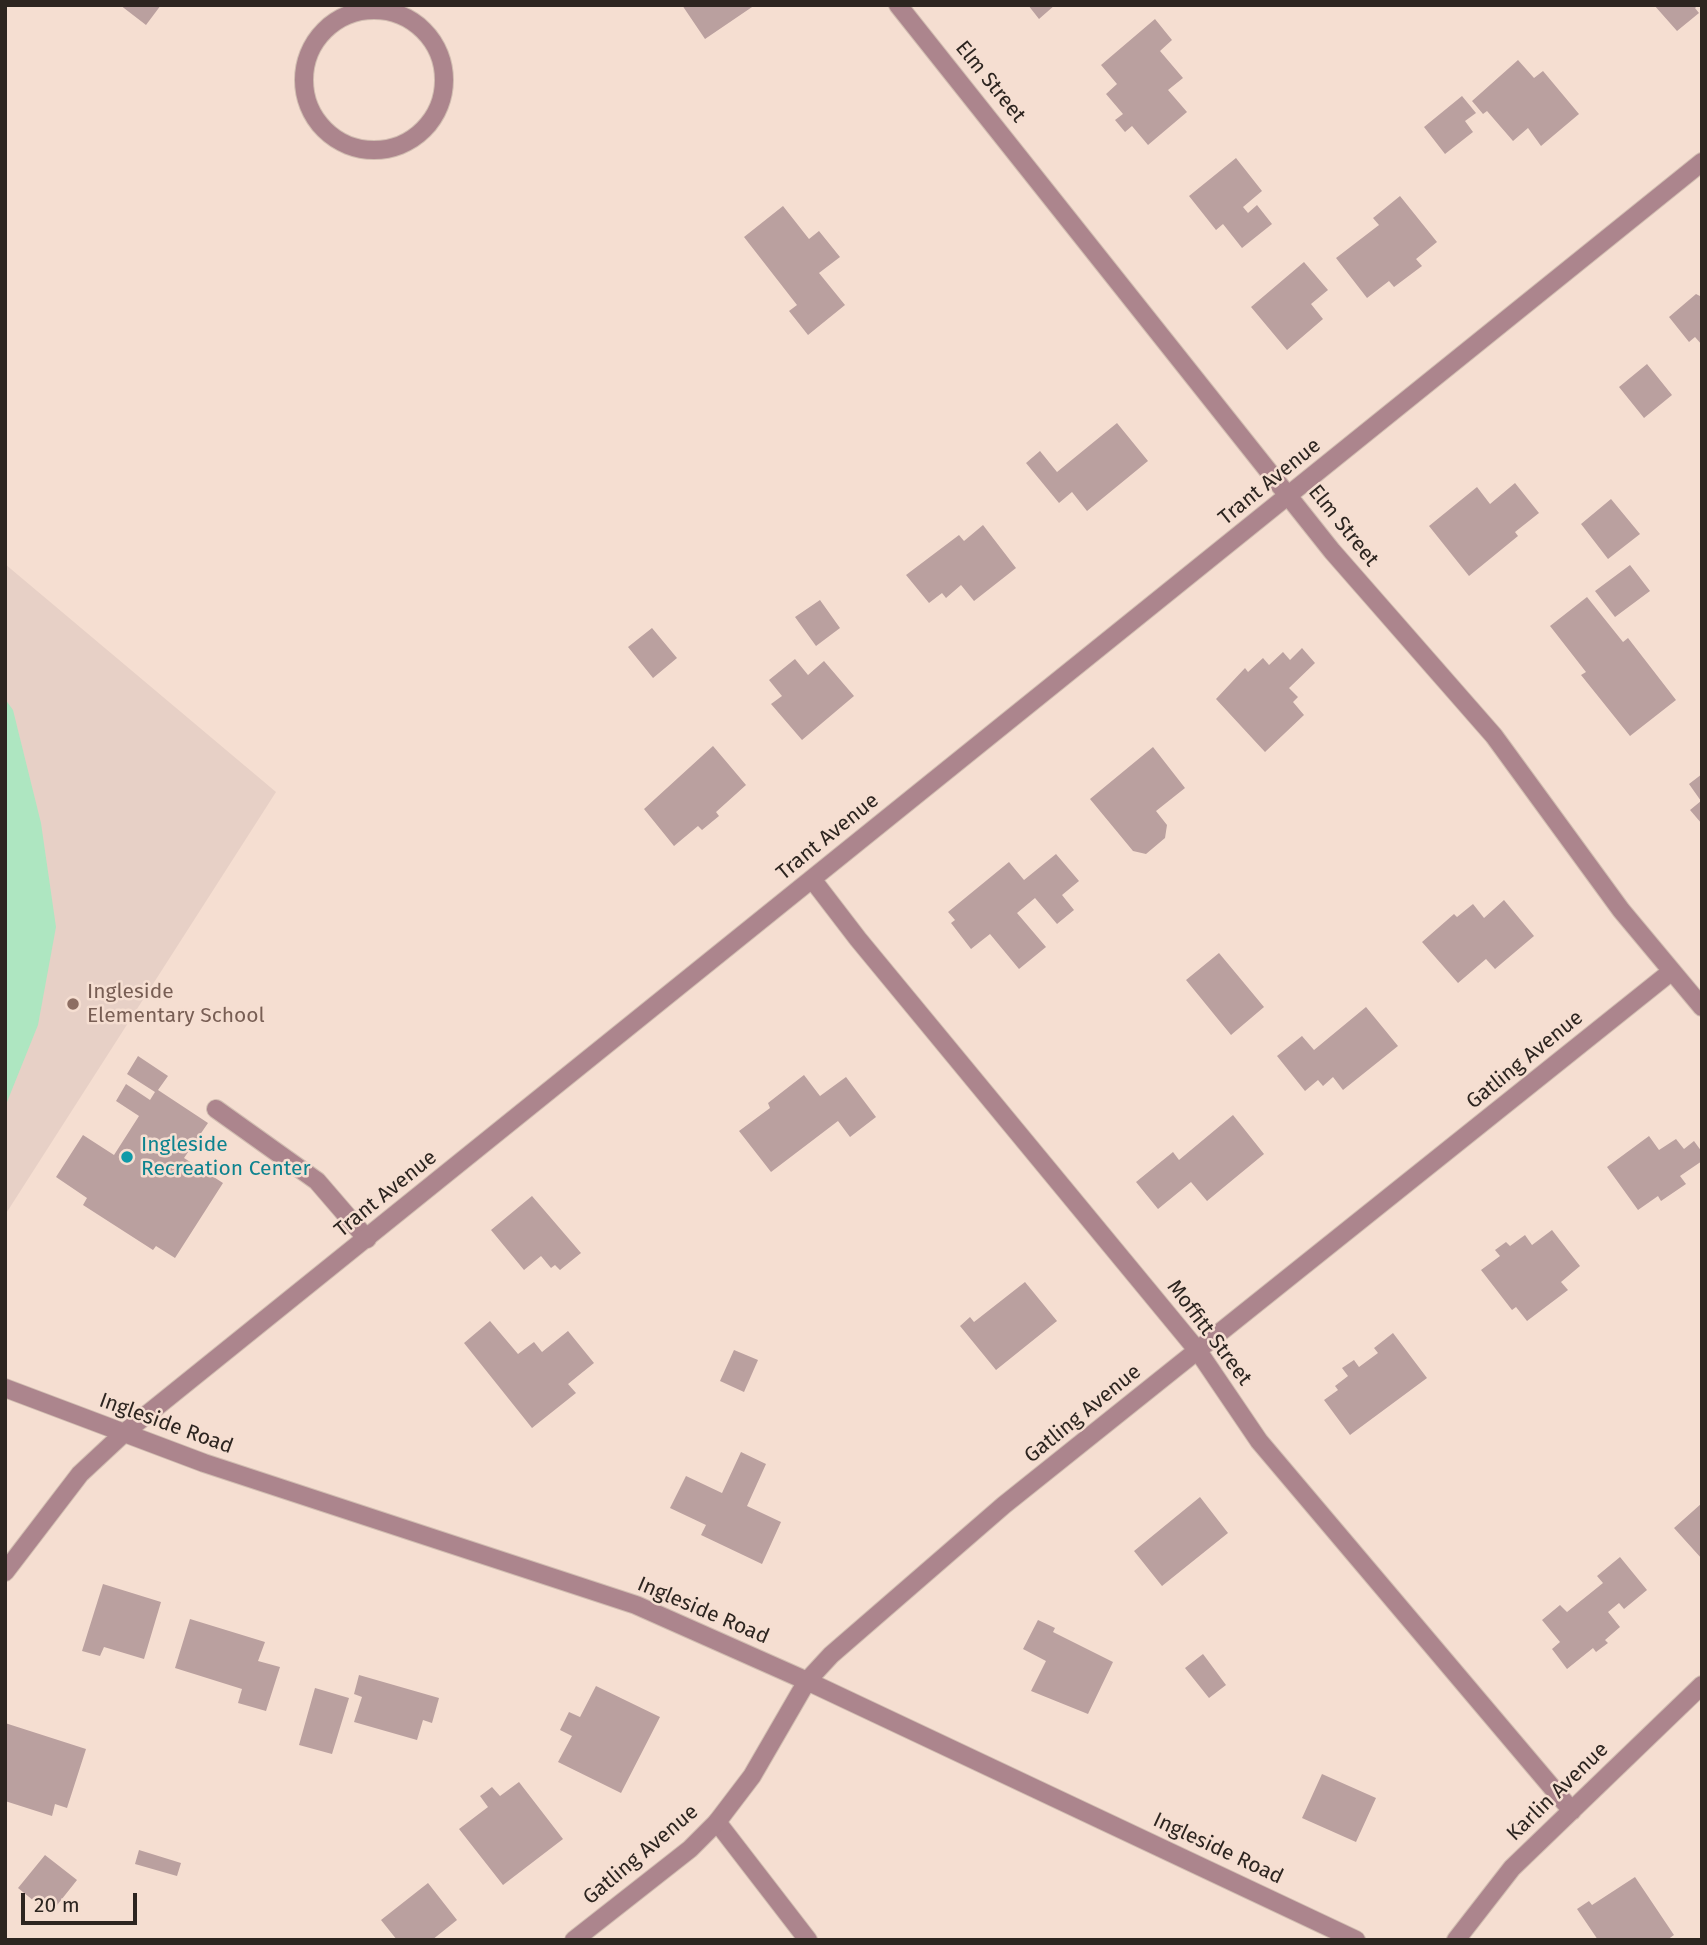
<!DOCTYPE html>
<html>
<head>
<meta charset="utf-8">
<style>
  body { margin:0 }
  #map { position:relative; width:1707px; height:1945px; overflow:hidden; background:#f5ded1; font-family:"Fira Sans",sans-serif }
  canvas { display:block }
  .frame { position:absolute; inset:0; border:7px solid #2d2520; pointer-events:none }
  .scale { position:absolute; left:21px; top:1893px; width:116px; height:32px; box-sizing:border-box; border:4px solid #2d2520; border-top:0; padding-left:9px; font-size:21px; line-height:24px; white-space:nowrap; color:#2d2520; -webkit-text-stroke:5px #f5ded1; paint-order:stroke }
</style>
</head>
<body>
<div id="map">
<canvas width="1707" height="1945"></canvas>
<div class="frame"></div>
<div class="scale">20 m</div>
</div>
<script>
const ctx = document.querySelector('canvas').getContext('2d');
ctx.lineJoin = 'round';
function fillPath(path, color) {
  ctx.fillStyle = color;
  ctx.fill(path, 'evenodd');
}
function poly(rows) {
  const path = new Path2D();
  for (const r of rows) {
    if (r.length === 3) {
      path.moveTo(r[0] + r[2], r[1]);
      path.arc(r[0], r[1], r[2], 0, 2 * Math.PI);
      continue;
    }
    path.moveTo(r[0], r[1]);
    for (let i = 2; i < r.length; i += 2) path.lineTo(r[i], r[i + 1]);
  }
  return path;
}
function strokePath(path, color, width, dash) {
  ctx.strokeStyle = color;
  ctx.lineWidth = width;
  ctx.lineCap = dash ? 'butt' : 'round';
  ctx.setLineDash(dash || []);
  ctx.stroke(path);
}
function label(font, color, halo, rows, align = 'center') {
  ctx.font = font + ' "Fira Sans",sans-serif';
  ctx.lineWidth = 5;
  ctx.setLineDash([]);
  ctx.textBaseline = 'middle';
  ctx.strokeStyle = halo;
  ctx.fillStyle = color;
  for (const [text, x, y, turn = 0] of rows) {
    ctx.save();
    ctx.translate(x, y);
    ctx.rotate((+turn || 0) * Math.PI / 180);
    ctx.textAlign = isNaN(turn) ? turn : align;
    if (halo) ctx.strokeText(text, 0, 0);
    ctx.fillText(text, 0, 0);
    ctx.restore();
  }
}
fillPath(poly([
  [5,564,276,792,5,1215]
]), '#e7d0c6');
fillPath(poly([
  [5,699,13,710,41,823,56,927,38,1025,5,1107]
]), '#aee6c1');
fillPath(poly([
  [120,5,161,5,146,25],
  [682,5,755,5,705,39],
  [1028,5,1055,5,1039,19],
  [1654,5,1698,5,1695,8,1699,13,1677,31],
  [1155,19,1172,40,1160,51,1183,78,1168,90,1187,112,1148,145,1132,126,1125,132,1115,120,1123,114,1106,94,1117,84,1101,65],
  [1518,60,1534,78,1543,71,1579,114,1541,146,1528,128,1513,141,1487,111,1483,114,1472,101],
  [1462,96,1476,113,1465,121,1473,132,1445,154,1424,127],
  [1236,158,1262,191,1243,207,1248,213,1257,205,1272,224,1242,248,1223,224,1216,230,1189,196],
  [1400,196,1437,242,1416,259,1422,266,1394,287,1389,281,1367,298,1336,258,1379,225,1373,218],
  [783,206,809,239,819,231,840,257,819,273,845,305,808,335,789,311,797,305,744,237],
  [1304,262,1328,290,1311,304,1323,319,1287,350,1251,307],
  [1696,294,1702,297,1702,345,1695,337,1689,342,1669,317],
  [1647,364,1672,395,1644,418,1619,387],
  [1117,423,1148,461,1087,511,1072,492,1059,503,1026,463,1040,451,1057,472],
  [1515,483,1539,513,1515,532,1518,536,1469,576,1429,526,1477,487,1490,504],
  [1611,499,1640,534,1608,559,1581,524],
  [983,525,1016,568,974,601,961,585,946,598,942,593,929,603,906,575,959,535,964,541],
  [1630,565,1650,591,1615,617,1595,591],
  [1587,597,1623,642,1628,638,1676,700,1630,736,1581,675,1586,672,1550,626],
  [820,600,840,628,816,646,795,617],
  [652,628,677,658,653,678,628,647],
  [1302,648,1315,663,1289,688,1298,697,1293,702,1304,715,1265,752,1216,699,1245,668,1248,672,1263,658,1269,665,1283,652,1290,660],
  [795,659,808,675,824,661,854,696,802,740,771,704,782,696,769,680],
  [713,746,746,785,716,812,719,816,702,830,698,826,674,846,644,809],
  [1153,747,1185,788,1156,811,1167,825,1165,838,1146,854,1133,851,1090,799],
  [1702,774,1702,824,1690,810,1701,801,1689,784],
  [1056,854,1079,881,1062,895,1074,910,1057,924,1035,898,1017,913,1046,947,1019,969,990,934,971,949,951,923,955,920,948,912,1009,862,1024,880],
  [1504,900,1534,936,1495,969,1486,959,1458,983,1422,942,1454,914,1457,917,1473,904,1484,918],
  [1219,953,1264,1007,1231,1035,1186,980],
  [1366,1007,1398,1046,1343,1090,1333,1077,1323,1086,1318,1080,1305,1091,1277,1056,1302,1036,1314,1050],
  [138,1056,168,1076,158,1090,208,1123,184,1158,223,1183,175,1258,156,1246,153,1250,83,1205,87,1198,56,1177,83,1135,114,1155,139,1116,116,1101,126,1084,150,1100,155,1092,127,1074],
  [804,1075,820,1096,846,1077,876,1117,850,1137,838,1121,771,1172,739,1131,770,1108,768,1103],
  [1233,1115,1264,1154,1207,1201,1191,1182,1158,1209,1136,1182,1173,1152,1179,1160],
  [1649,1136,1659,1150,1676,1139,1684,1149,1694,1141,1702,1152,1702,1161,1680,1176,1686,1184,1661,1201,1658,1196,1638,1210,1607,1167],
  [532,1196,581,1253,560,1270,555,1265,551,1268,541,1256,524,1270,491,1230],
  [1552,1230,1580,1266,1561,1282,1568,1290,1527,1321,1516,1307,1512,1310,1481,1270,1500,1256,1495,1250,1506,1242,1510,1246,1525,1235,1532,1245],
  [1025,1282,1057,1321,996,1370,960,1326,970,1317,974,1322],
  [490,1321,518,1354,534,1342,542,1352,568,1331,594,1363,568,1384,576,1393,532,1428,464,1343],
  [1393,1333,1427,1378,1350,1435,1324,1400,1338,1390,1335,1386,1348,1376,1342,1368,1354,1360,1359,1367,1378,1353,1374,1348],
  [734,1350,758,1360,744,1392,720,1381],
  [741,1452,766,1464,747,1506,781,1522,762,1564,701,1535,706,1525,670,1508,686,1476,722,1493],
  [1200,1497,1228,1533,1162,1586,1134,1551],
  [1702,1503,1702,1559,1674,1528],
  [1620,1557,1647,1590,1624,1609,1619,1603,1608,1612,1620,1627,1605,1640,1608,1643,1596,1652,1593,1648,1567,1669,1552,1649,1560,1642,1542,1620,1560,1605,1567,1612,1603,1583,1597,1576],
  [103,1584,161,1602,144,1659,104,1647,100,1656,82,1651],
  [190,1619,265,1642,258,1661,280,1667,266,1711,238,1703,242,1689,175,1668],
  [1038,1620,1055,1628,1053,1632,1113,1662,1088,1714,1031,1691,1046,1661,1023,1649],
  [1203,1654,1226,1685,1209,1698,1185,1668],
  [359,1675,439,1698,432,1723,423,1720,417,1740,354,1722,362,1697,354,1694],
  [596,1686,660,1717,621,1793,558,1762,572,1736,560,1730,569,1712,580,1717],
  [315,1688,349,1698,332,1754,299,1745],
  [5,1723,86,1749,67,1808,55,1804,52,1816,5,1801],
  [1322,1774,1376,1798,1356,1842,1302,1818],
  [519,1782,563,1839,503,1885,459,1829,488,1807,480,1796,492,1787,500,1796],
  [139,1850,181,1863,177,1876,135,1864],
  [45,1855,77,1880,50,1914,18,1888],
  [1635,1877,1674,1935,1667,1940,1598,1940,1577,1909,1589,1901,1592,1905],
  [428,1883,457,1920,432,1940,397,1940,381,1920]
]), '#baa09f');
const lane = poly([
  [216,1109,317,1181,367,1239],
  [717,1822,808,1940]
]);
const street = poly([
  [898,5,1332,551,1494,736,1621,910,1702,1007],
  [374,80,70],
  [812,879,858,939,1198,1351,1259,1441,1572,1811],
  [5,1388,204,1463,636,1605,807,1681,1356,1940],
  [5,1572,80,1474,124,1433,1702,162],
  [574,1940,690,1849,717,1822,752,1776,807,1681,831,1655,1004,1505,1672,971],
  [1456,1940,1512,1868,1702,1685]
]);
strokePath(lane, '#d1bdb1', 20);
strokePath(street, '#d1bdb1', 20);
strokePath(lane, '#ac858d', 18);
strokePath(street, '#ac858d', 18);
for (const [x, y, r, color] of [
  [73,1004,7,"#8d6e63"],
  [127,1157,7,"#0f9aa8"]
]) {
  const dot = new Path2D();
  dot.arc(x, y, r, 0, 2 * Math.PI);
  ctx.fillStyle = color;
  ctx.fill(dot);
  strokePath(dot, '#f5ded1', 2.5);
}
label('21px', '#2d2520', '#f5ded1', [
  ["Elm Street",990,82,51],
  ["Trant Avenue",1270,482,-39],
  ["Elm Street",1343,526,51],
  ["Trant Avenue",828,837,-39],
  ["Gatling Avenue",1525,1060,-39],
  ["Trant Avenue",386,1194,-39],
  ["Moffitt Street",1209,1333,53],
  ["Gatling Avenue",1083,1414,-39],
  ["Ingleside Road",166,1424,20],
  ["Ingleside Road",703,1611,23],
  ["Karlin Avenue",1558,1792,-44],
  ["Ingleside Road",1218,1849,25],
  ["Gatling Avenue",641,1855,-40]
]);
label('21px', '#785e54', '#f5ded1', [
  ["Ingleside",87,992],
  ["Elementary School",87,1016]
], 'left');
label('21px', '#0d838f', '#f5ded1', [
  ["Ingleside",141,1145],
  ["Recreation Center",141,1169]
], 'left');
</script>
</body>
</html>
